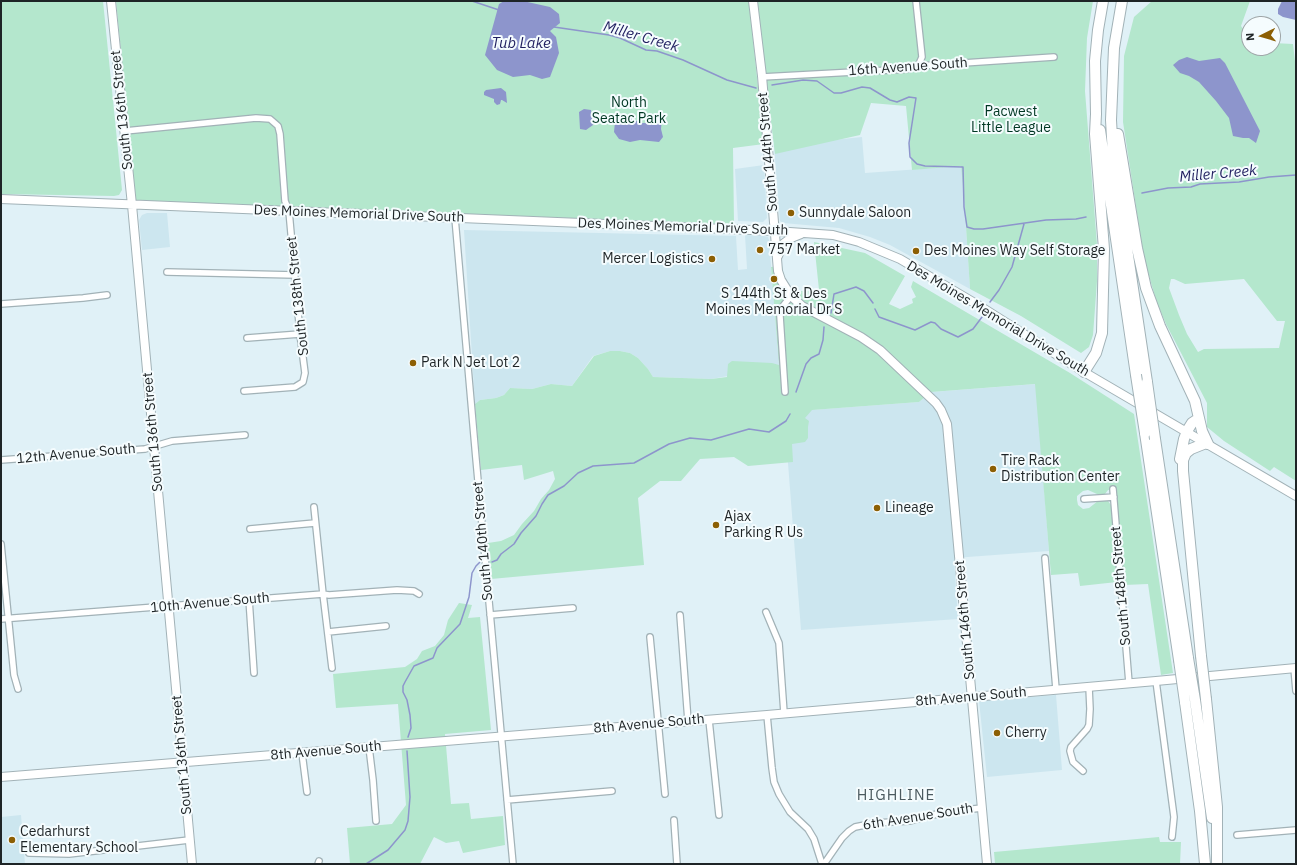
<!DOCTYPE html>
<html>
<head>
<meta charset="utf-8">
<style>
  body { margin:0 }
  #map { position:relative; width:1297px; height:865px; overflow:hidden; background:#e0f1f7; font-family:"IBM Plex Sans",sans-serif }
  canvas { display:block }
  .frame { position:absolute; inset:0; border:2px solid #1e2426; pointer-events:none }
  .north { position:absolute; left:1241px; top:16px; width:40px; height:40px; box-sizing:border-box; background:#f5fcfe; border:1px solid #9fa6a8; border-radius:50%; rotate:265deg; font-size:11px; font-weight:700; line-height:16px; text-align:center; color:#1e2426 }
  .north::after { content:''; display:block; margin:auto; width:14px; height:18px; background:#8c5f04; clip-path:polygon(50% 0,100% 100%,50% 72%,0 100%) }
</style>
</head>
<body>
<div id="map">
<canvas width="1297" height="865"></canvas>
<div class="frame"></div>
<div class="north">N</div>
</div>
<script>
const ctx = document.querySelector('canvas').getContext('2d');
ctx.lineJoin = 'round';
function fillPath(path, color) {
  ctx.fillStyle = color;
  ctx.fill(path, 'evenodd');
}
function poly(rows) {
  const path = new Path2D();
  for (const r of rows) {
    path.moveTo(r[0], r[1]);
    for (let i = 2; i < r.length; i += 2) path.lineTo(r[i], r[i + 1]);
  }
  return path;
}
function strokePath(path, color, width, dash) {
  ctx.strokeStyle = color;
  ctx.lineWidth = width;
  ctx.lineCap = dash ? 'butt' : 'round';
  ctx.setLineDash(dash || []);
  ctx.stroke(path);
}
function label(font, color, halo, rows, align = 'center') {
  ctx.font = font + ' "IBM Plex Sans",sans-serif';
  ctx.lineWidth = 4;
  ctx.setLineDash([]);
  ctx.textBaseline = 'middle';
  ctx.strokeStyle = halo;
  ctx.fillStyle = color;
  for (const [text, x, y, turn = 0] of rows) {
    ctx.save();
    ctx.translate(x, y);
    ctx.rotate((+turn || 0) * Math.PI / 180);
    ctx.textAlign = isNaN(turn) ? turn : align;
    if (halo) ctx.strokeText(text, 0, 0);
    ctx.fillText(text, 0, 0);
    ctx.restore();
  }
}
fillPath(poly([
  [862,137,865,173,962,166,970,289,890,245,870,237,839,228,783,223,780,221,774,146],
  [764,165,767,218,763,222,738,221,735,169],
  [147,213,167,213,170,247,142,250,139,220,142,215],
  [464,230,736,236,738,270,747,269,745,235,764,236,768,237,769,240,779,365,728,364,728,376,711,379,653,377,648,369,638,358,630,353,620,351,610,351,593,356,572,386,551,384,532,389,510,388,504,395,496,398,480,400,475,404],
  [1036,384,1049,551,954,558,958,619,801,630,784,412,919,402,931,392],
  [1056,695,1062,770,987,777,979,701],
  [21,815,25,864,1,864,1,817]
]), '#cce6ef');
fillPath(poly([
  [1,1,103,1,122,190,119,195,114,196,1,194],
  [116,1,749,1,764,144,733,148,734,224,136,202],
  [756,1,1093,1,1087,38,1085,91,1097,245,1097,281,1093,335,1089,347,1081,353,1021,316,970,289,964,196,961,166,912,170,906,106,871,103,860,135,775,154],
  [1152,1,1250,1,1241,26,1249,37,1249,48,1273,48,1273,43,1293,44,1296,70,1296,481,1274,467,1270,471,1224,441,1207,427,1207,403,1166,324,1157,303,1144,259,1123,122,1124,56,1134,17],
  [1171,279,1174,279,1185,284,1244,279,1277,321,1285,321,1279,348,1204,349,1198,352,1187,334,1179,315,1169,288],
  [814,242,865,253,905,276,889,304,900,309,913,303,912,299,916,297,911,287,913,281,1070,373,1134,414,1173,673,1161,675,1148,584,1124,585,1116,489,1108,490,1105,494,1097,494,1088,490,1083,491,1077,496,1077,500,1078,505,1083,509,1089,508,1098,501,1108,501,1111,505,1117,582,1080,586,1078,573,1051,575,1035,384,931,392,919,402,812,410,805,418,809,421,808,427,808,438,805,442,792,444,793,462,748,466,734,457,700,459,681,481,660,481,638,498,644,565,491,579,488,543,501,541,514,535,522,524,534,511,541,499,549,490,555,479,553,471,524,480,522,465,481,470,475,404,480,400,496,398,504,395,510,388,532,389,551,384,572,386,594,356,610,351,620,351,630,353,638,358,648,369,653,377,711,379,727,377,728,364,732,361,772,363,779,365,771,267,782,266,787,292,819,290],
  [459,603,472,605,468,618,480,617,491,730,445,734,451,804,469,803,471,819,503,816,505,845,463,853,459,841,446,843,434,837,420,864,350,864,347,828,392,824,406,805,398,704,336,708,333,674,405,667,417,659,422,651,435,646,444,635,448,620],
  [1159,837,1160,842,1181,842,1180,864,995,864,994,852]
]), '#b4e7cd');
fillPath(poly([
  [504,1,523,1,550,7,559,14,560,23,550,31,556,37,559,53,550,77,542,79,530,75,513,77,497,70,485,55,499,4],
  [1282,1,1296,1,1296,20,1283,17,1278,14,1278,9],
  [1187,57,1199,61,1220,58,1225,63,1260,131,1256,143,1249,138,1243,138,1233,136,1229,118,1216,101,1199,82,1189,76,1180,73,1173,65,1179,60],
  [501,88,506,92,507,103,502,100,501,100,500,104,497,105,494,102,494,99,484,95,484,92,486,90],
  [584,109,591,110,592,117,596,121,593,125,586,130,580,129,579,112],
  [627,116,641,123,652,123,660,118,662,118,661,129,663,137,659,142,640,140,630,142,619,139,614,132,615,122]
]), '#8d95cc');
strokePath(poly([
  [472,1,499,10],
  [554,27,609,35,620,38,646,50,657,51,683,60,727,80,756,88],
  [772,85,803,80,817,81,834,93,841,93,862,87,870,88,890,100,897,102,909,97,916,98,909,143,910,157,917,164,925,166,963,167,964,207,967,227,974,229,983,229,1046,220,1076,219,1086,217],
  [1142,193,1168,188,1191,187,1200,184,1239,182,1269,177,1296,175],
  [990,302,999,290,1012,267,1024,224],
  [875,309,879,317,915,330,931,322,935,323,941,329,958,337,973,329,982,317],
  [831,313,834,294,856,287,864,291,873,303],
  [796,392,806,364,811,358,819,354,823,340,824,327],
  [492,562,497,560,501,554,514,544,521,533,536,516,542,504,548,495,564,486,578,473,593,466,634,463,669,444,690,438,711,440,749,429,769,432,786,421,790,414],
  [408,737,411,728,410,715,407,700,403,692,403,686,405,682,414,666,433,658,437,648,460,624,469,597,472,573,476,566,480,562],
  [366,864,388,850,405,830,408,821,410,797,407,751]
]), '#8d95cc', 1.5);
const street = poly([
  [916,1,922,57,918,66],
  [762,77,909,69,918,66,1054,57],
  [125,131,256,118,270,119,278,126,280,134,285,201,289,211,300,334,305,373,303,382,295,387,244,391],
  [455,218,476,459,513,864],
  [167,272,295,275],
  [1,304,83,298,107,295],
  [247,338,300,334],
  [785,392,780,316,783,306,791,296],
  [1,460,145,449,172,441,245,435],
  [1113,489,1129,683],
  [1084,499,1114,497],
  [314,507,323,594,332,668],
  [250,529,315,523],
  [1,544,14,675,18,689],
  [1045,558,1056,689],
  [249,599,254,673],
  [766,612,779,643,784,713],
  [490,615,573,608],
  [680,615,688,721],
  [1,619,323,594,329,595,397,590,414,591,419,594],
  [328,632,386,626],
  [650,637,665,794],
  [1294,668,1296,691],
  [1156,681,1174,817,1172,837],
  [767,715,772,768,774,782,779,794,790,812,808,829,814,839,822,864],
  [709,720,719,815],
  [369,747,373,780,376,821],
  [302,753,307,792],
  [1083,771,1073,762,1070,751,1071,747,1087,729,1089,725,1090,709,1089,687],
  [507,800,612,791],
  [674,820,677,864],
  [1237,835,1296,830],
  [29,853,69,854,189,840],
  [318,864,319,861],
  [824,864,842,838,849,831,855,827,875,823,909,821,945,812,982,808]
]);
const secondary = poly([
  [111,1,132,205,192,864],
  [753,1,762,76,778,271,781,280,791,296,802,306,861,337,880,350,936,403,941,410,947,424,987,864],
  [1,199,775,231,833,235,859,242,900,259,978,305,1084,372,1296,496],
  [778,256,783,244,791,238,801,234],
  [1,777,767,715,1156,681,1296,668]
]);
const highway = poly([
  [1122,1,1114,48,1111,120,1113,155,1147,382],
  [1100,130,1136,375],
  [1118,134,1137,248,1146,288,1160,326,1195,401,1202,431,1208,444],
  [1084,372,1096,353,1102,333,1104,249,1095,134,1096,114,1095,61,1098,30,1103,1],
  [1145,433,1179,660],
  [1155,439,1188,658],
  [1180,459,1184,439,1187,431,1192,423,1198,419],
  [1201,656,1183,471,1183,460,1186,453,1191,449,1206,443],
  [1206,699,1217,807,1217,864],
  [1195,700,1212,818],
  [1185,702,1200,811,1205,864]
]);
strokePath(street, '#a2b2b7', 8);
strokePath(secondary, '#a2b2b7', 10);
strokePath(highway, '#a2b2b7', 12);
strokePath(street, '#fff', 5.5);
strokePath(secondary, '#fff', 8);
strokePath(highway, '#fff', 10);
const highwayBridge = poly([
  [1136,375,1145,433],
  [1147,382,1155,439],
  [1201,656,1206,699],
  [1188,658,1195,700],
  [1179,660,1185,702]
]);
strokePath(highwayBridge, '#a2b2b7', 12, []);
strokePath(highwayBridge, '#fff', 10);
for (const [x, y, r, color] of [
  [791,213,4,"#8c5f04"],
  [760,250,4,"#8c5f04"],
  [916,251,4,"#8c5f04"],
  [712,259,4,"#8c5f04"],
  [774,279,4,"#8c5f04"],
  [413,363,4,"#8c5f04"],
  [993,469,4,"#8c5f04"],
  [877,508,4,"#8c5f04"],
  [716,525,4,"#8c5f04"],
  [997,733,4,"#8c5f04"],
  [12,840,4,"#8c5f04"]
]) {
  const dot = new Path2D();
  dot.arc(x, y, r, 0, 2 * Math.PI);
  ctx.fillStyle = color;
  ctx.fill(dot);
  strokePath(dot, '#f5fcfe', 1.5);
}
label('14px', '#1e2426', '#f5fcfe', [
  ["16th Avenue South",908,67,-4],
  ["South 136th Street",122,110,-96],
  ["South 144th Street",768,152,-95],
  ["Des Moines Memorial Drive South",359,214,2],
  ["Des Moines Memorial Drive South",683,227,2],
  ["South 138th Street",298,296,-96],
  ["Des Moines Memorial Drive South",998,319,31],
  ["South 136th Street",153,432,-95],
  ["12th Avenue South",76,454,-5],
  ["South 140th Street",483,541,-95],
  ["South 148th Street",1121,586,-95],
  ["10th Avenue South",210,603,-5],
  ["South 146th Street",965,620,-95],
  ["8th Avenue South",971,697,-5],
  ["8th Avenue South",649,724,-5],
  ["8th Avenue South",326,751,-5],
  ["South 136th Street",182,755,-95],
  ["6th Avenue South",918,817,-9]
]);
label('14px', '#003723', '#f5fcfe', [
  ["North",629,103],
  ["Seatac Park",629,119],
  ["Pacwest",1011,112],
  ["Little League",1011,128]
]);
label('14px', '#1e2426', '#f5fcfe', [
  ["Sunnydale Saloon",799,213],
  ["757 Market",768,250],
  ["Des Moines Way Self Storage",924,251],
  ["Mercer Logistics",704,259,"right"],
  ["S 144th St & Des",774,294,"center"],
  ["Moines Memorial Dr S",774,310,"center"],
  ["Park N Jet Lot 2",421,363],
  ["Tire Rack",1001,461],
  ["Distribution Center",1001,477],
  ["Lineage",885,508],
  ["Ajax",724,517],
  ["Parking R Us",724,533],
  ["Cherry",1005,733],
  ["Cedarhurst",20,832],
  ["Elementary School",20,848]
], 'left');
label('italic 15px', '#1f1e5f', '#f5fcfe', [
  ["Miller Creek",641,37,16],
  ["Tub Lake",521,44],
  ["Miller Creek",1218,174,-5]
]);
ctx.letterSpacing = '1px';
label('15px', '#4c5b60', '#f5fcfe', [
  ["HIGHLINE",896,796]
]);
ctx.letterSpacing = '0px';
</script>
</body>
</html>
